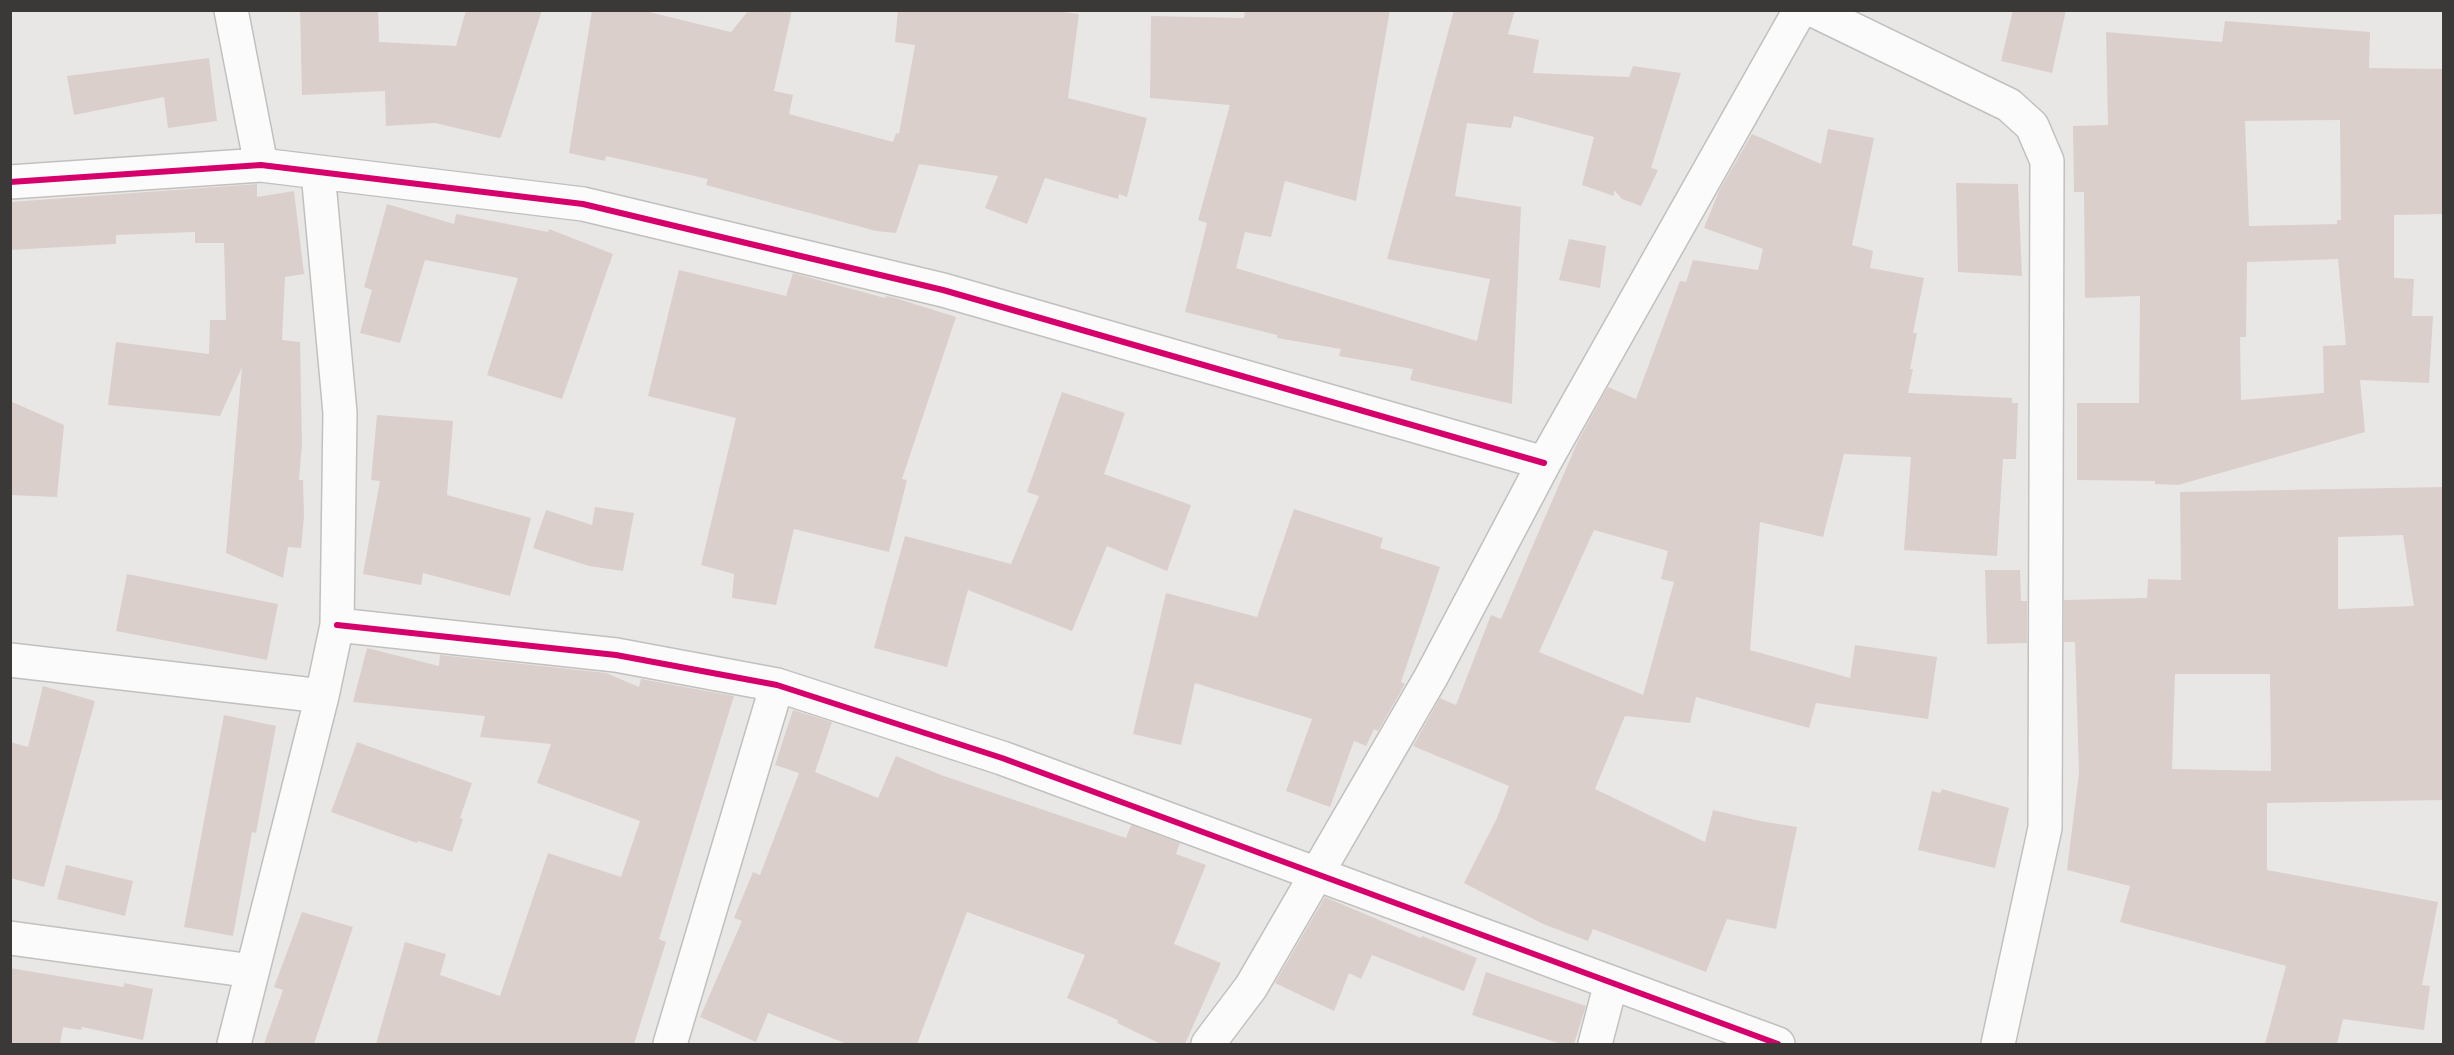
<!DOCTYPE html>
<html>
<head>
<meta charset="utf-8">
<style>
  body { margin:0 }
  #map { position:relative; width:2454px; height:1055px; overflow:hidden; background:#e8e7e5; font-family:Roboto,sans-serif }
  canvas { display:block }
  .frame { position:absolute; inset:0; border:12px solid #3a3938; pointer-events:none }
</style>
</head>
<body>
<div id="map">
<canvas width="2454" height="1055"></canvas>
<div class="frame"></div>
</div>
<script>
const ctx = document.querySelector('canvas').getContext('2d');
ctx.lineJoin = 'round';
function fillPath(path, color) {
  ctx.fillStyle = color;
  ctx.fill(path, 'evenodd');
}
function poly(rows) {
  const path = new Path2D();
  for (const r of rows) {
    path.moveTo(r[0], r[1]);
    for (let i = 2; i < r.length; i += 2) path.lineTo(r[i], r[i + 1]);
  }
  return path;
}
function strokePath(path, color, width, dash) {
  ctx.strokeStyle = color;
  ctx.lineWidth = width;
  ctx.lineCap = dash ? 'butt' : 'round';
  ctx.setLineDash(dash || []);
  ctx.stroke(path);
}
fillPath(poly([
  [300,10,378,10,379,42,456,46,466,10,542,10,501,137,499,138,435,123,386,126,385,91,302,95],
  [592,10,641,10,731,32,749,10,792,10,774,91,793,95,789,114,893,142,896,133,899,134,915,45,895,42,898,10,1047,10,1079,14,1068,98,1147,118,1127,197,1119,194,1118,199,1045,178,1027,224,985,208,998,176,919,164,896,233,876,231,706,185,708,179,606,156,605,161,569,153],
  [1245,10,1390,10,1356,201,1285,181,1271,237,1245,232,1236,268,1477,341,1490,279,1387,259,1454,10,1515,10,1508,34,1539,40,1533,73,1629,77,1633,66,1681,73,1651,168,1658,170,1641,206,1622,199,1614,190,1614,196,1582,185,1594,137,1514,116,1511,128,1467,123,1455,196,1521,207,1512,404,1410,380,1413,369,1339,356,1341,349,1277,338,1277,335,1185,312,1207,223,1198,220,1230,105,1150,98,1151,16,1244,18],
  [2013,10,2066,10,2052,73,2001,61],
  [2225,21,2370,32,2369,68,2444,69,2444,214,2394,215,2394,278,2414,279,2412,316,2433,316,2429,383,2360,380,2365,432,2178,485,2155,484,2155,481,2077,480,2077,403,2139,403,2140,296,2085,298,2084,192,2074,192,2073,126,2108,125,2106,32,2222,42],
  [2340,120,2341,220,2337,220,2337,224,2249,226,2245,121],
  [2338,259,2346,345,2323,346,2324,393,2241,400,2240,337,2246,337,2247,262],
  [209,58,217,121,168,128,164,97,74,115,67,76],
  [1828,129,1874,138,1852,245,1873,251,1870,268,1924,278,1913,333,1917,333,1910,369,1913,369,1908,393,2012,398,2012,403,2018,403,2016,459,2003,459,1997,556,1904,550,1911,457,1844,454,1823,537,1760,522,1750,650,1850,678,1855,645,1937,657,1928,719,1816,703,1809,728,1696,697,1690,723,1625,716,1595,789,1705,842,1713,810,1760,821,1797,827,1776,929,1727,919,1706,972,1593,929,1588,941,1543,924,1464,883,1497,818,1509,786,1413,746,1440,698,1456,705,1491,615,1501,619,1578,441,1608,387,1636,399,1680,281,1686,282,1693,260,1758,270,1763,249,1704,228,1719,191,1752,134,1821,164],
  [1594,530,1668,551,1661,579,1674,582,1643,695,1539,652],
  [1956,183,2018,184,2022,276,1958,272],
  [257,184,257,197,294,191,304,274,285,277,282,340,300,342,302,443,299,480,303,480,304,516,301,548,288,547,283,578,226,553,242,367,220,416,108,405,116,342,209,354,210,320,226,320,224,243,195,243,195,232,116,235,116,244,10,250,10,202],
  [387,204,454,224,456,214,548,232,549,229,613,254,562,399,487,375,518,278,425,260,400,343,360,333,372,290,364,287],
  [1569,239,1606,246,1600,288,1559,280],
  [679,270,786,296,793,273,885,298,886,296,892,297,956,317,902,479,907,480,889,552,794,529,776,605,732,598,734,574,701,565,736,418,648,396],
  [1062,392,1125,413,1104,474,1191,505,1167,571,1107,546,1072,631,968,590,947,667,874,648,905,536,1011,564,1039,496,1027,492],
  [10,401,64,425,57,497,10,495],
  [377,415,453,421,447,495,531,518,510,596,423,573,421,585,363,574,380,481,371,480],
  [2444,487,2444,800,2267,803,2267,870,2438,902,2422,985,2430,986,2424,1030,2343,1019,2337,1044,2265,1044,2286,966,2120,922,2130,886,2067,870,2079,773,2075,642,2064,642,2064,600,2147,598,2148,579,2181,580,2180,492],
  [2403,535,2414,606,2338,609,2338,537],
  [2175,674,2270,674,2271,771,2172,769],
  [595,507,634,513,623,571,589,566,533,548,546,510,592,525],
  [1294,509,1383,538,1380,548,1440,567,1401,682,1405,684,1378,731,1374,729,1366,746,1354,741,1330,807,1286,791,1312,719,1195,683,1181,745,1133,734,1166,593,1257,617],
  [1985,570,2020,570,2021,601,2027,601,2027,643,1987,644],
  [127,574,278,604,267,660,116,631],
  [367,648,439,666,440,655,606,673,639,687,641,679,734,696,659,939,666,942,634,1044,376,1044,405,942,446,954,440,975,500,996,548,853,621,877,640,821,537,783,551,744,480,737,485,716,353,702],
  [43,686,95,701,44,887,10,878,10,742,28,747],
  [793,710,832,722,815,772,878,798,896,756,941,775,1126,838,1131,825,1180,843,1176,854,1206,865,1174,944,1221,963,1185,1044,1161,1044,1117,1023,1118,1020,1067,998,1085,955,967,912,917,1044,847,1044,768,1013,756,1042,700,1017,742,921,734,918,753,872,760,875,799,773,775,765],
  [224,715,276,726,256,833,252,832,233,936,184,927],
  [357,742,472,783,460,818,463,819,452,852,418,841,417,843,331,812],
  [1942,789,2009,808,1995,868,1918,850,1932,791,1940,793],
  [66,865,133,881,125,916,57,899],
  [1325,897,1421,938,1422,936,1477,958,1464,991,1372,955,1361,979,1349,973,1334,1011,1275,983],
  [302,912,353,927,314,1044,264,1044,283,990,274,987],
  [10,968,124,987,124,983,153,989,143,1040,82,1027,81,1030,63,1027,60,1044,10,1044],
  [1486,972,1586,1006,1574,1044,1561,1044,1472,1015]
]), '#dbcfcc');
const street = poly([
  [231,10,261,165],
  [1813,10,2009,105,2032,126,2047,161,2045,828,1998,1044],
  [10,182,261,165,583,204,943,290,1544,463],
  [337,625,616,655,777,685,1002,758,1778,1044],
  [10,660,322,696],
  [10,938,252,971],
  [234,1044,322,696,337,625,340,413,318,172],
  [670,1044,777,685],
  [1208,1044,1251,987,1431,677,1544,463,1800,10],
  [1595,1044,1611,983]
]);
strokePath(street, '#c1c0be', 36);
strokePath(street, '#fcfbfb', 33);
strokePath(poly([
  [10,182,261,165,583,204,943,290,1544,463],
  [337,625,616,655,777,685,1002,758,1778,1044]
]), '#d6006c', 6);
</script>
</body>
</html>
